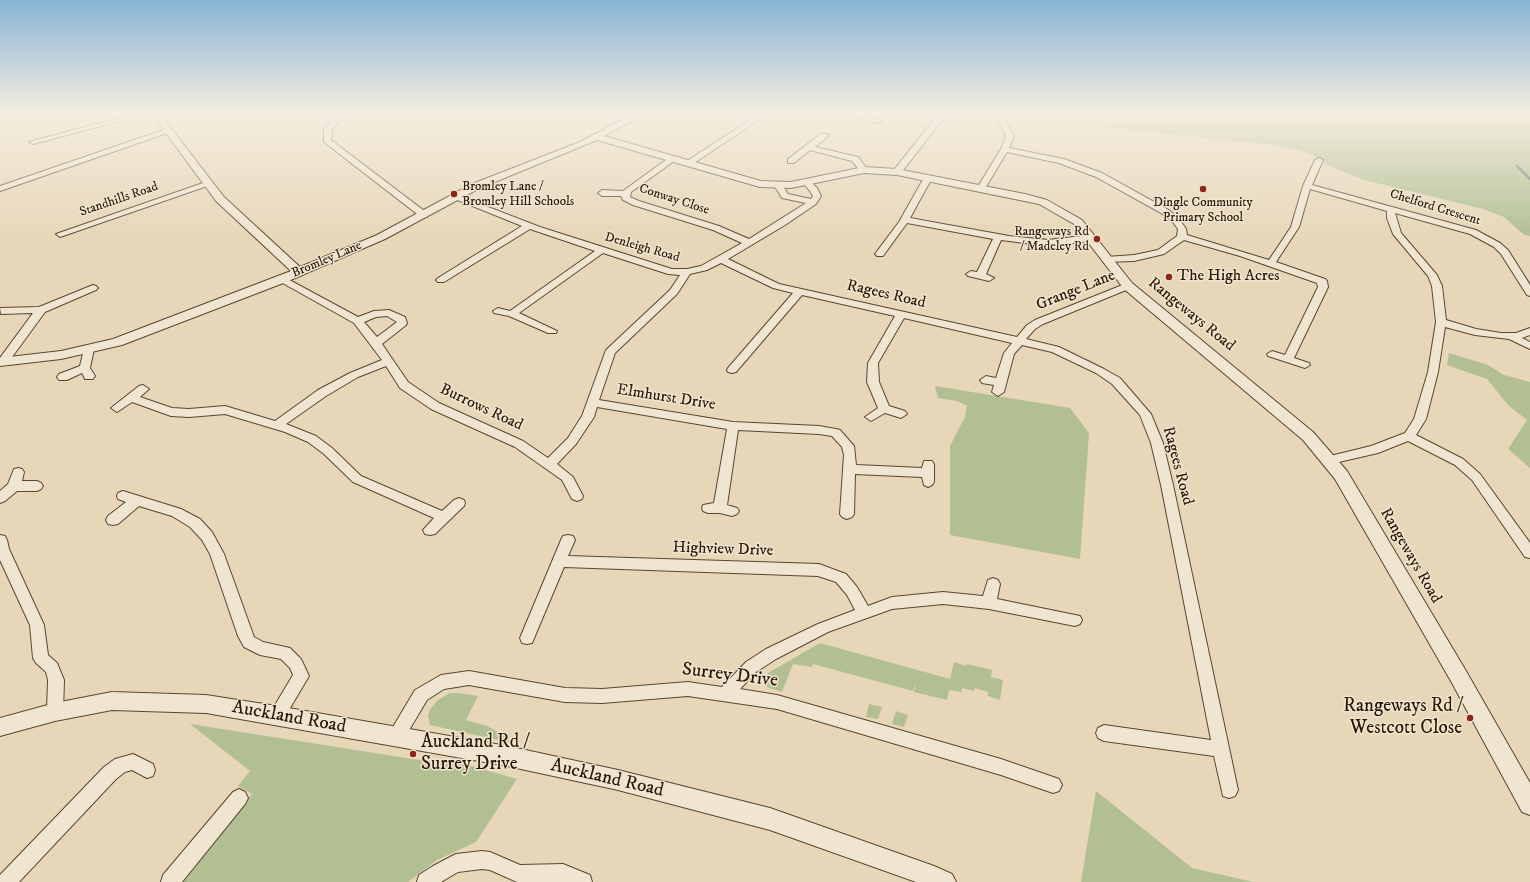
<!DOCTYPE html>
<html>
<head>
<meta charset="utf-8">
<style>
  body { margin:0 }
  canvas { display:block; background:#e7d7b8 }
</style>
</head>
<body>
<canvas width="1530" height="882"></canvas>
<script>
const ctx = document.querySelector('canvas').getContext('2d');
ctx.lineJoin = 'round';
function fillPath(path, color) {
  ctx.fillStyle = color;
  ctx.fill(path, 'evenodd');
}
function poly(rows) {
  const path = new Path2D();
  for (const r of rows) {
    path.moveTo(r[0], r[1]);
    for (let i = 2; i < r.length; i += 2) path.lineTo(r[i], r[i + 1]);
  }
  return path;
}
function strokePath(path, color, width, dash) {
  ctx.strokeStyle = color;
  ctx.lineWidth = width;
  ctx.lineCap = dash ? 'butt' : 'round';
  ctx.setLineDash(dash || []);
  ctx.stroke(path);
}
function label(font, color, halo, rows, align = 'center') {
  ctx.font = font + ' "IM FELL DW Pica",serif';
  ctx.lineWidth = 3;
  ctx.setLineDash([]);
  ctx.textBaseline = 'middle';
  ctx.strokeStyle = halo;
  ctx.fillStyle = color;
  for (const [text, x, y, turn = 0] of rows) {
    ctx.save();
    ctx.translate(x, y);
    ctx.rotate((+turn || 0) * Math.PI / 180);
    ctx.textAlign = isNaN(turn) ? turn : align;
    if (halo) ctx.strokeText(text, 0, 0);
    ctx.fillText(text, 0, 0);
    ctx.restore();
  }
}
fillPath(poly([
  [1122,114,1530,114,1530,236,1523,234,1504,217,1483,209,1364,180,1334,168,1319,160,1315,156,1301,151,1272,145,1101,127],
  [1449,353,1488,365,1504,375,1530,382,1530,468,1508,449,1527,420,1508,405,1487,379,1447,365],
  [935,386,1070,408,1089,433,1080,559,950,535,950,446,965,417,967,406,957,401,938,398],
  [820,643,950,679,954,662,966,666,967,664,992,670,991,677,1003,680,1000,700,988,696,988,692,975,688,974,691,962,688,962,692,949,690,947,700,914,692,916,682,913,691,813,664,812,667,793,664,782,692,767,687,764,680,768,673],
  [450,693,458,693,478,696,466,720,487,726,505,736,512,743,430,725,428,715,431,708,438,700],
  [869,704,882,707,878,719,866,717],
  [896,711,908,715,904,727,892,724],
  [190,724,432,762,461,763,517,779,476,842,437,860,408,882,181,882,252,794,238,786,250,771],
  [1096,791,1192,868,1253,882,1081,882]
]), '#b1bf93');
strokePath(poly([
  [1517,166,1530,179]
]), '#6e7770', 2.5);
const minor = poly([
  [134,114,146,114,33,144,29,142,134,114],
  [338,114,346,114,332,129,331,140,427,213,427,217,421,217,324,142,324,129,338,114],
  [759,114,768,114,691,165,684,163,759,114],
  [845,114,857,114,882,121,878,123,845,114],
  [995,114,1002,114,1014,136,1009,148,1064,159,1102,173,1167,209,1178,217,1186,229,1187,235,1269,260,1291,227,1303,186,1315,160,1319,158,1323,160,1312,185,1476,230,1500,243,1508,250,1530,285,1530,296,1527,295,1501,254,1494,247,1470,234,1395,213,1401,233,1437,275,1442,286,1446,320,1476,329,1501,333,1516,333,1530,328,1530,335,1522,338,1530,342,1530,349,1509,339,1475,335,1445,327,1438,372,1426,419,1416,435,1463,459,1480,474,1530,543,1530,558,1525,557,1472,480,1455,465,1408,441,1378,453,1330,464,1326,463,1324,460,1326,457,1371,446,1405,433,1414,419,1428,372,1436,322,1432,286,1428,276,1393,234,1387,218,1387,211,1310,189,1299,227,1276,262,1325,279,1327,281,1328,287,1294,358,1309,363,1310,365,1305,368,1268,356,1267,354,1272,351,1285,355,1318,287,1317,283,1240,256,1184,240,1164,254,1134,261,1103,262,1103,258,1106,257,1134,255,1158,250,1177,236,1178,229,1172,221,1161,213,1096,177,1059,163,1007,152,984,190,978,190,977,188,1001,149,1006,136,995,114],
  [936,117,943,119,900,174,894,174,894,170,936,117],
  [166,129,173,131,0,191,0,186,166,129],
  [822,133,829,135,815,147,858,157,868,170,867,172,861,172,852,161,810,150,794,163,788,163,788,159,822,133],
  [670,157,677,159,631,192,630,197,639,201,719,226,749,239,806,203,782,198,774,185,775,183,781,183,788,194,811,199,813,196,810,191,803,183,807,181,810,181,817,188,821,196,816,204,785,225,728,259,779,284,1017,337,1027,325,1035,320,1125,284,1131,284,1133,286,1131,288,1043,324,1035,329,1026,339,1059,347,1104,369,1120,378,1151,414,1163,443,1173,485,1238,790,1235,796,1229,798,1223,796,1214,756,1104,741,1098,738,1096,733,1098,728,1104,725,1211,740,1161,485,1151,443,1140,415,1112,384,1096,373,1052,352,1022,345,1014,354,1004,392,998,396,992,392,994,385,982,383,980,380,986,376,996,378,1004,353,1012,343,904,318,878,363,879,382,889,406,905,411,907,414,901,418,885,413,871,421,865,417,878,408,867,382,868,363,895,316,802,295,736,372,732,373,728,372,727,370,728,368,793,293,773,288,721,263,707,270,690,274,677,294,615,353,599,400,733,422,819,426,836,429,840,430,854,446,856,465,922,468,924,461,932,461,934,464,934,482,932,485,928,487,924,485,922,477,855,474,854,514,852,517,847,519,842,517,840,514,844,455,842,447,832,436,819,434,738,430,727,505,737,508,739,511,737,514,732,516,720,513,708,513,703,511,702,508,703,505,714,503,727,429,597,407,594,417,576,444,557,464,573,477,583,496,582,499,577,501,572,499,562,480,515,447,431,409,400,388,386,366,358,377,326,396,286,424,316,436,332,448,361,476,442,511,454,500,459,498,464,500,465,503,464,506,435,534,430,535,425,534,423,530,434,518,353,482,324,454,308,442,285,432,225,414,189,417,171,416,132,402,117,412,111,408,139,386,143,385,149,389,140,397,172,408,189,409,225,406,275,421,318,390,350,373,382,360,354,323,279,281,277,279,279,277,282,276,358,317,374,311,389,310,405,317,407,323,406,325,382,344,408,382,439,403,523,441,548,458,568,438,582,416,606,350,670,290,680,275,668,274,603,253,519,313,557,331,556,333,548,333,509,316,494,313,493,311,498,308,510,311,595,251,530,229,444,282,438,282,436,280,438,278,522,226,450,197,451,195,457,195,540,227,672,269,687,269,701,266,742,243,713,230,633,205,623,200,621,196,602,196,598,193,602,190,623,191,670,157],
  [387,316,397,322,377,337,364,322,376,317,387,316],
  [925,176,932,178,910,218,1009,236,1048,240,1090,235,1095,238,1090,241,1048,246,1001,240,986,274,994,278,989,281,968,276,966,274,971,271,977,272,993,239,907,223,883,256,877,256,875,254,899,222,925,176],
  [206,182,212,182,213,184,63,236,60,237,56,234,206,182],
  [93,285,96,286,98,288,96,290,45,312,7,364,0,365,0,358,33,313,1,314,0,308,39,307,93,285],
  [89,346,94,349,90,368,95,376,93,379,85,379,82,373,67,380,59,380,57,377,59,374,80,366,84,349,89,346],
  [18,468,22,469,24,472,22,481,37,481,41,483,43,486,41,489,37,491,17,491,5,501,0,503,0,491,8,484,14,469,18,468],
  [123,491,181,509,200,519,212,532,224,554,254,637,263,642,290,648,301,659,309,676,283,720,277,722,271,720,269,715,293,675,290,668,281,659,260,655,244,647,238,636,210,554,202,540,190,527,172,516,139,506,118,524,113,525,108,524,106,520,108,516,126,502,118,499,117,496,118,493,123,491],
  [0,535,5,536,7,540,9,549,44,625,48,655,57,663,64,680,63,712,61,717,55,719,49,717,47,712,48,680,46,672,36,663,33,658,30,625,0,560,0,535],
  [568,535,573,536,575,540,568,556,819,564,846,574,857,587,868,606,892,597,943,592,983,596,988,580,993,578,998,580,1000,584,997,599,1080,616,1082,620,1080,624,1075,626,989,609,943,604,892,609,828,632,776,659,756,672,740,689,777,695,1001,759,1059,779,1062,785,1059,791,1053,793,1001,775,777,709,688,696,602,703,565,702,469,685,444,689,427,700,402,742,396,745,390,742,388,737,390,732,415,690,441,675,469,671,565,688,602,689,688,682,722,687,746,662,766,649,818,624,855,610,847,595,836,582,818,576,564,567,532,643,527,644,522,643,520,638,561,540,563,536,568,535],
  [133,754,153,764,155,770,153,776,147,778,132,770,125,772,116,779,19,882,0,882,0,875,104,767,115,759,133,754],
  [239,789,245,792,248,798,245,804,182,882,161,882,163,875,233,792,239,789],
  [482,851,490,852,520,865,563,864,590,875,592,882,517,882,490,870,482,869,458,872,441,882,417,882,419,875,433,866,450,857,456,854,482,851]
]);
const tertiary = poly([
  [152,114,160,114,224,197,300,267,377,235,472,184,580,142,633,114,644,114,604,136,761,181,791,182,864,167,897,169,1025,194,1047,200,1082,220,1132,283,1313,432,1347,471,1466,671,1530,783,1530,815,1522,812,1452,683,1335,479,1303,440,1124,289,1074,224,1039,204,897,175,864,173,791,188,760,187,597,140,480,188,385,239,286,282,122,345,61,359,0,366,0,358,61,351,113,339,291,271,216,201,152,114],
  [112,692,206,695,277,706,507,746,618,770,770,808,934,866,952,874,956,882,916,882,770,830,618,790,507,766,206,713,112,710,55,721,0,736,0,718,55,703,112,692]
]);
strokePath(minor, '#58472f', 2);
strokePath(tertiary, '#58472f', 2);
fillPath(minor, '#efe5d1');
fillPath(tertiary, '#efe5d1');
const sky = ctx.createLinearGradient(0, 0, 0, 237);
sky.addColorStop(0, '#89b5d6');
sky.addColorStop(0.48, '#f4eddf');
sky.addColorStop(1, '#f4eddf00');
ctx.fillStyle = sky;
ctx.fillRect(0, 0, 1530, 237);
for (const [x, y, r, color] of [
  [1203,189,4,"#8f2418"],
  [454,194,4,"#8f2418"],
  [1097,239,4,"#8f2418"],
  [1169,277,4,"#8f2418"],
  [1470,718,4,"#8f2418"],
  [413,754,4,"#8f2418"]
]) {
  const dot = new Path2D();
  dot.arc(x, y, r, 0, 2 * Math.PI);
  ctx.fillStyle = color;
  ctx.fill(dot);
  strokePath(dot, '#efe5d1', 1.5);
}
label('13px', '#291701', '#efe5d1', [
  ["Bromley Lane /",462,187],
  ["Bromley Hill Schools",462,202],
  ["Dingle Community",1203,203,"center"],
  ["Primary School",1203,218,"center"],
  ["Rangeways Rd",1089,232,"right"],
  ["/ Madeley Rd",1089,247,"right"]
], 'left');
label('13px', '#291701', '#efe5d1', [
  ["Standhills Road",119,200,-19],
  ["Conway Close",674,200,18],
  ["Chelford Crescent",1435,208,17],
  ["Denleigh Road",642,248,16],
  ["Bromley Lane",327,260,-23]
]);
label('16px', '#291701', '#efe5d1', [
  ["The High Acres",1177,277]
], 'left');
label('16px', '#291701', '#efe5d1', [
  ["Grange Lane",1076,291,-22],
  ["Ragees Road",886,295,13],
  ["Rangeways Road",1191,315,39],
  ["Elmhurst Drive",666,398,9],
  ["Burrows Road",481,408,25],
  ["Ragees Road",1177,466,75],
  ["Highview Drive",723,550,2],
  ["Rangeways Road",1410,556,60]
]);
label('19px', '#291701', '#efe5d1', [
  ["Surrey Drive",730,676,7],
  ["Auckland Road",289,718,10],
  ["Auckland Road",607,779,13]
]);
label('19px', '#291701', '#efe5d1', [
  ["Rangeways Rd /",1462,707],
  ["Westcott Close",1462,729],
  ["Auckland Rd /",421,743,"left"],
  ["Surrey Drive",421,765,"left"]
], 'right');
</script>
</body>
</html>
